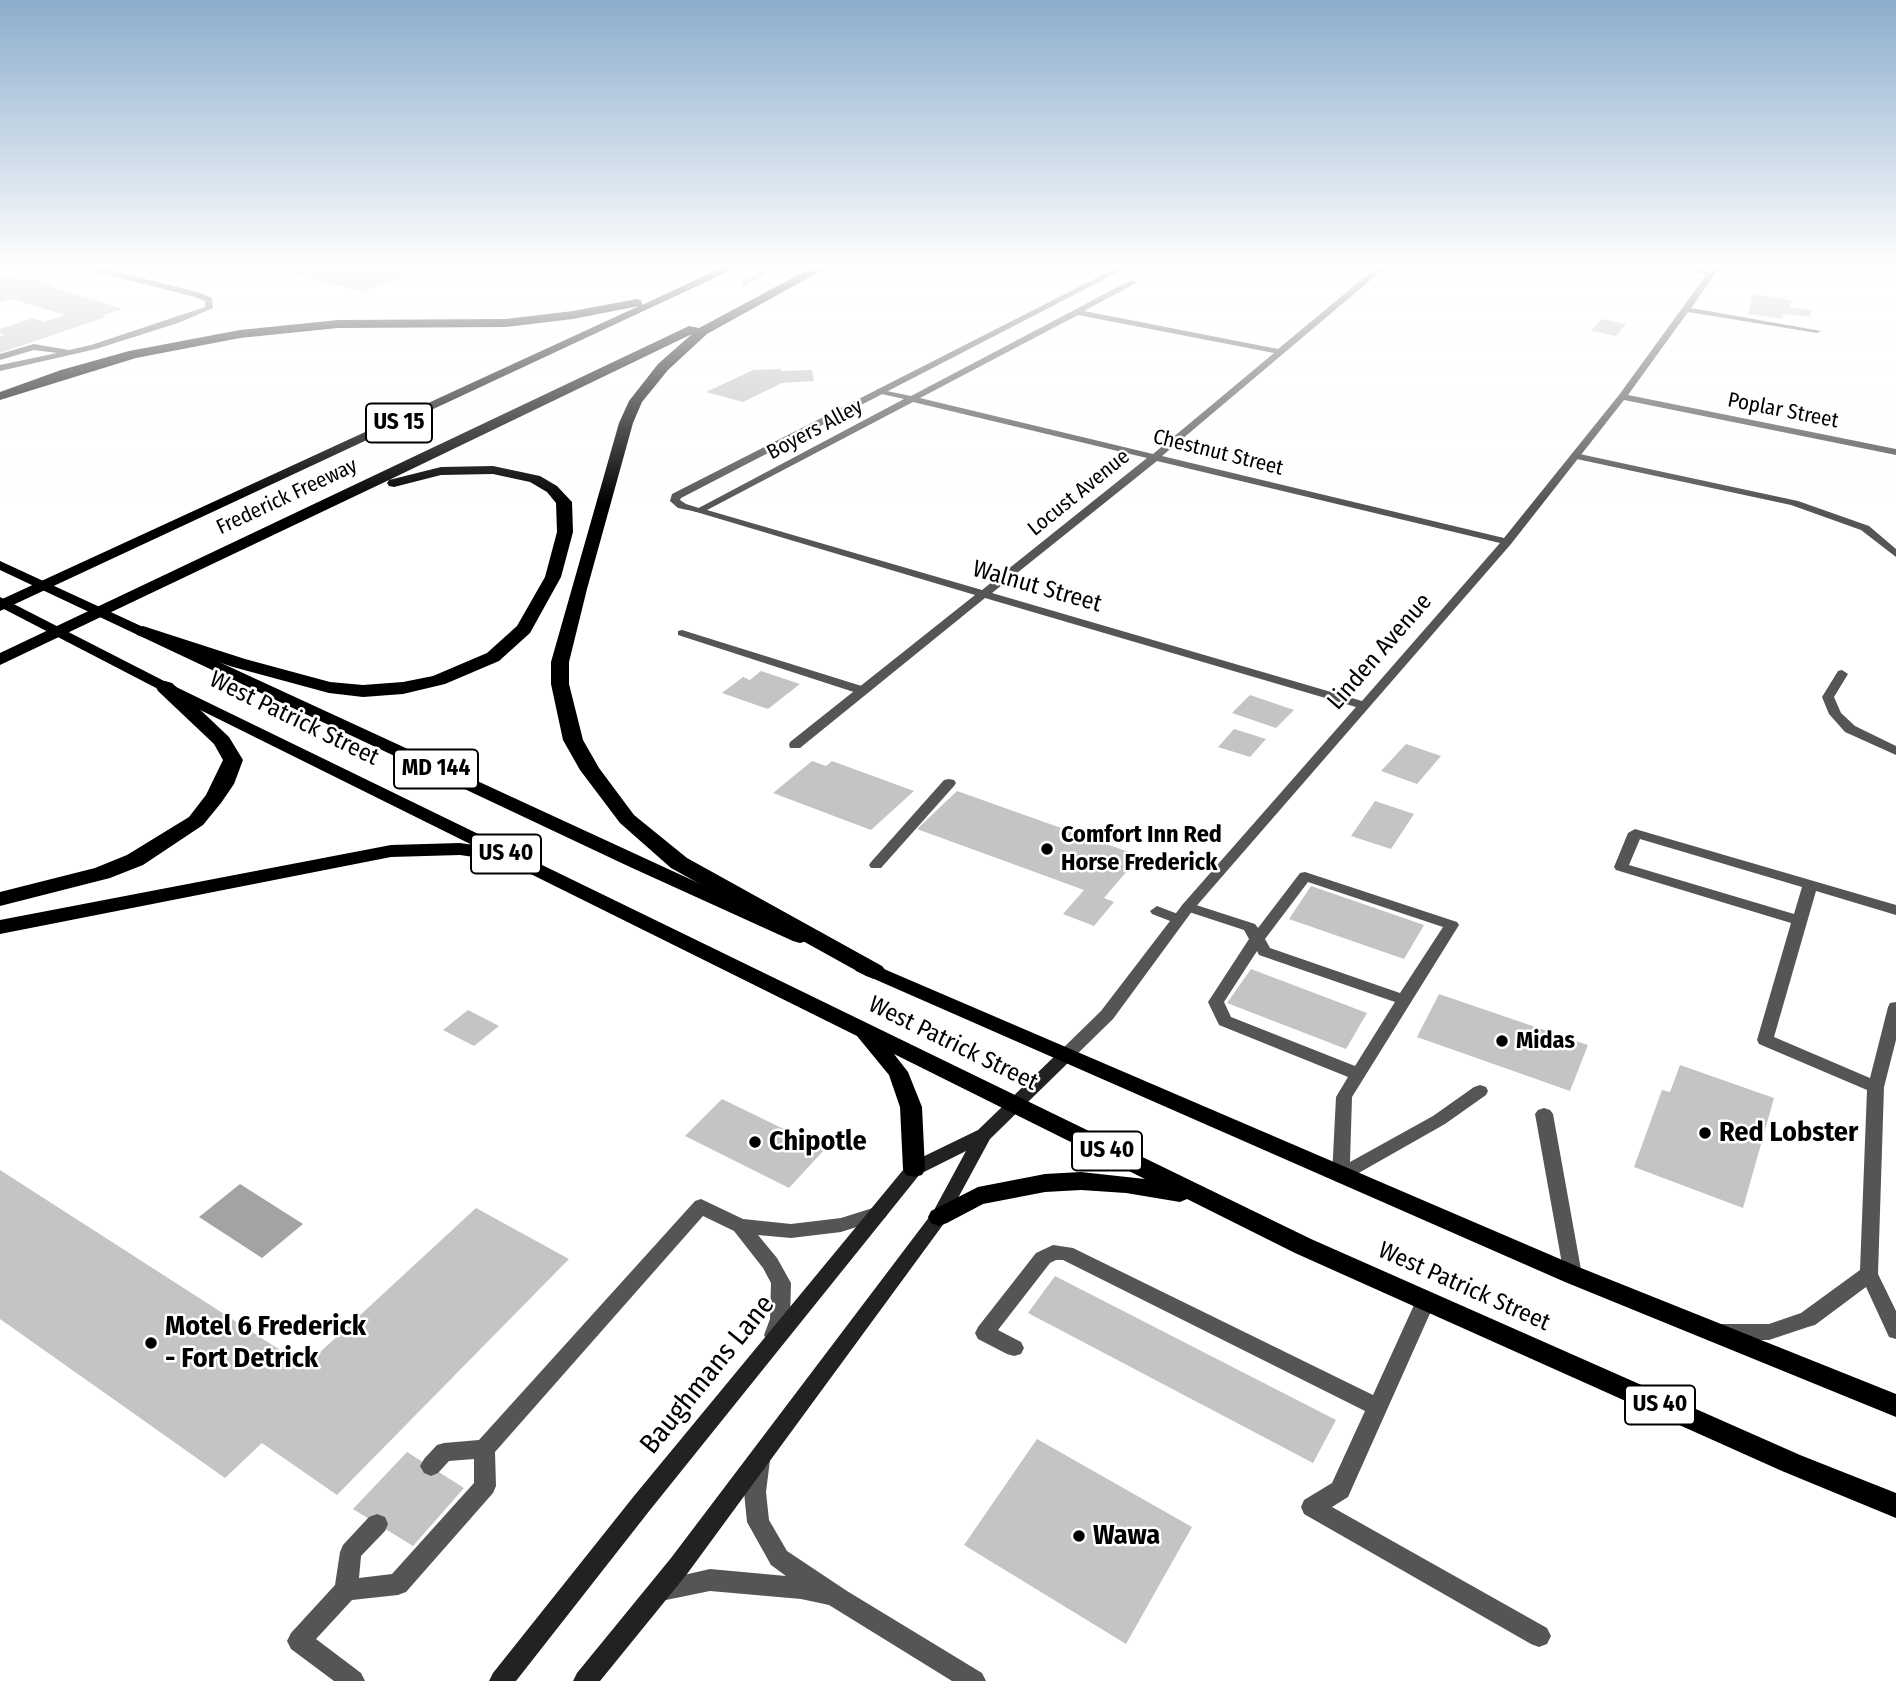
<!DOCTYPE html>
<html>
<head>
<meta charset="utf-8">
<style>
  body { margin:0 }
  canvas { display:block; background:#fff }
</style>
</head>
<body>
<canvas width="1896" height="1681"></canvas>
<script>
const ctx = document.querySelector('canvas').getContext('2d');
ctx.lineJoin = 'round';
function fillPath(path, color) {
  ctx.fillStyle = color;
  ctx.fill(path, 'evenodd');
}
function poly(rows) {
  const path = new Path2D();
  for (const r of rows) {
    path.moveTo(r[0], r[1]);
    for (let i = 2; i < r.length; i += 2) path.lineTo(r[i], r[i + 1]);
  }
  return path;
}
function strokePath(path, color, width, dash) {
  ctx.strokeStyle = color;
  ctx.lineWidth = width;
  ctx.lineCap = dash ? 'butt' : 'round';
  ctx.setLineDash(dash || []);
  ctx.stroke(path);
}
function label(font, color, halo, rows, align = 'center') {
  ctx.font = font + ' "Fira Sans Condensed",sans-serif';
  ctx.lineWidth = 5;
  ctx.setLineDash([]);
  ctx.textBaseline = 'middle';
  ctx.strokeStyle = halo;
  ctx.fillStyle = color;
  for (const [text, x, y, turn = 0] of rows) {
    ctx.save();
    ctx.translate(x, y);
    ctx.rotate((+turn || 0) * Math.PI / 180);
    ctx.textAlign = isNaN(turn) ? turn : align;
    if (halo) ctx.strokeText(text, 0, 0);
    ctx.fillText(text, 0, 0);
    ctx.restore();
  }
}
fillPath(poly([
  [240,1184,303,1224,262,1258,199,1217]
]), '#a3a3a3');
strokePath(poly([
  [744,283,764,273]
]), '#a3a3a3', 5);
fillPath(poly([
  [271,267,428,267,429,268,361,292],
  [0,273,24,280,31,278,56,285,50,287,123,309,101,316,106,317,0,353,0,336,4,335,0,333,0,329,33,318,44,322,65,315,11,299,0,303],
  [1753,294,1792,300,1790,307,1811,310,1810,317,1783,314,1782,319,1748,314],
  [1601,319,1626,324,1616,336,1591,331],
  [781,369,781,371,812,370,814,381,782,383,743,402,706,392,753,370],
  [761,671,800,684,768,709,722,693,743,677,750,680],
  [1250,695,1294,710,1276,728,1232,713],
  [1234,729,1266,739,1250,757,1218,747],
  [1406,744,1441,756,1417,784,1381,771],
  [812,761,826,766,832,761,914,791,871,830,773,793],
  [957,791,1140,856,1104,898,1114,902,1094,926,1063,914,1084,890,917,829],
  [1375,801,1414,814,1391,849,1351,836],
  [1311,886,1424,925,1404,959,1289,919],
  [1251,969,1367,1013,1346,1049,1227,1003],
  [1439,994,1588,1045,1570,1091,1417,1037],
  [468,1010,499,1026,474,1046,443,1030],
  [1680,1065,1774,1098,1743,1208,1634,1167,1662,1090,1670,1092],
  [722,1099,825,1149,789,1188,685,1136],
  [0,1170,305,1366,476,1208,569,1259,337,1495,262,1443,225,1478,0,1319],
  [1055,1276,1336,1420,1313,1463,1028,1313],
  [1037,1439,1192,1527,1126,1644,964,1545],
  [407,1452,464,1488,413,1546,353,1509]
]), '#c4c4c4');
fillPath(poly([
  [76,267,99,267,201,293,212,298,213,308,178,323,96,349,0,371,0,365,57,353,34,350,0,360,0,354,34,344,69,350,91,345,205,307,205,301,195,297,76,267],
  [1118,267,1128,267,681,498,680,500,686,504,702,509,702,513,678,508,670,501,672,494,1118,267],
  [1675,267,1691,267,1715,274,1711,276,1675,267],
  [1575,453,1798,501,1869,526,1896,549,1896,557,1861,530,1791,505,1572,458,1572,454,1575,453],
  [682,630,868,688,870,691,864,695,860,694,678,635,678,631,682,630],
  [949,779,954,780,956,783,954,786,881,868,871,868,869,865,871,862,944,780,949,779],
  [1635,829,1896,905,1896,915,1816,891,1774,1037,1870,1078,1888,1007,1890,1003,1896,1002,1896,1040,1884,1087,1878,1274,1896,1311,1896,1339,1889,1337,1866,1287,1815,1325,1808,1327,1769,1340,1722,1340,1715,1338,1712,1332,1715,1326,1722,1324,1769,1324,1801,1313,1860,1270,1867,1090,1759,1044,1757,1040,1791,923,1616,870,1614,867,1628,833,1635,829],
  [1640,839,1802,887,1794,914,1629,865,1640,839],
  [1305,872,1457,922,1459,925,1352,1097,1350,1162,1433,1116,1474,1087,1480,1085,1486,1087,1488,1091,1486,1095,1445,1124,1341,1183,1335,1181,1332,1176,1336,1097,1348,1077,1219,1025,1208,1002,1249,939,1244,930,1183,910,1181,907,1183,904,1193,904,1255,924,1258,928,1300,873,1305,872],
  [1308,882,1443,927,1400,993,1270,948,1265,939,1308,882],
  [1257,951,1259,955,1395,1002,1355,1066,1231,1017,1224,1002,1257,951],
  [1157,906,1183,916,1185,919,1178,924,1152,914,1150,911,1157,906],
  [1544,1108,1550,1110,1553,1114,1582,1275,1580,1280,1573,1283,1566,1280,1564,1275,1535,1114,1538,1110,1544,1108],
  [701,1199,743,1219,791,1224,841,1218,879,1206,885,1208,888,1213,885,1218,841,1232,791,1238,758,1235,777,1258,791,1283,790,1319,781,1341,774,1343,767,1341,764,1335,770,1319,771,1283,763,1268,734,1231,703,1216,495,1452,496,1486,493,1493,406,1592,398,1595,352,1600,316,1639,361,1673,365,1681,334,1681,291,1649,287,1641,291,1633,335,1585,340,1552,343,1545,369,1517,377,1514,385,1517,388,1524,385,1531,361,1556,359,1578,392,1574,474,1483,474,1459,449,1461,438,1473,431,1476,424,1473,420,1466,424,1459,437,1445,444,1443,479,1440,695,1201,701,1199],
  [1053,1245,1073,1248,1373,1395,1419,1294,1426,1292,1433,1294,1436,1300,1348,1497,1332,1507,1547,1628,1551,1636,1547,1644,1539,1647,1531,1644,1304,1514,1301,1507,1304,1500,1332,1483,1365,1411,1063,1260,1056,1260,1050,1263,998,1330,1021,1342,1024,1348,1021,1354,1014,1356,1007,1354,978,1339,975,1333,978,1327,1036,1253,1053,1245],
  [759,1451,766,1453,770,1460,766,1492,769,1520,787,1551,847,1591,982,1673,986,1681,952,1681,829,1605,801,1599,710,1591,661,1601,653,1598,650,1590,653,1582,710,1569,786,1576,771,1565,747,1522,744,1492,748,1460,752,1453,759,1451]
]), '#555');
fillPath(poly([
  [90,267,100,267,93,270,90,267],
  [1377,267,1386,267,1162,456,1504,538,1619,395,1712,267,1720,267,1691,308,1821,331,1817,333,1688,312,1628,395,1896,449,1896,455,1624,400,1511,544,1193,910,1113,1019,1071,1060,1059,1060,1057,1056,1059,1052,1101,1011,1183,904,1356,707,985,598,800,748,790,748,789,745,790,742,975,595,693,511,904,399,877,393,877,389,911,396,1131,280,1138,282,1084,311,1278,349,1377,267],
  [1078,315,1274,353,1153,454,920,398,1078,315],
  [913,402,1147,458,982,590,707,510,913,402],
  [1157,461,1500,543,1362,701,992,593,1157,461],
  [1842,670,1848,674,1834,697,1841,713,1855,726,1896,746,1896,755,1845,732,1829,714,1822,697,1838,671,1842,670]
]), '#555');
fillPath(poly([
  [1065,1050,1071,1052,1073,1056,1071,1060,990,1139,945,1222,687,1574,600,1681,573,1681,577,1673,671,1558,933,1212,966,1151,920,1174,650,1510,516,1681,489,1681,493,1673,634,1496,908,1164,978,1130,1059,1052,1065,1050]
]), '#222');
fillPath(poly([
  [0,561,807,933,809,937,807,941,800,943,793,941,630,867,0,570,0,561],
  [0,597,170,684,1311,1239,1800,1455,1896,1493,1896,1518,1782,1471,1295,1253,1187,1199,1180,1202,1126,1193,1081,1190,1045,1192,983,1204,947,1223,939,1226,931,1223,928,1217,931,1211,978,1187,1045,1174,1081,1172,1145,1179,894,1054,908,1072,922,1107,925,1169,922,1175,914,1177,906,1175,903,1169,900,1107,889,1075,857,1036,160,690,0,607,0,597],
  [863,960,1581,1268,1896,1394,1896,1417,1565,1282,856,971,853,966,856,961,863,960]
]), '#000');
fillPath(poly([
  [723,267,738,267,0,611,0,600,639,306,573,319,506,327,338,328,240,338,136,358,0,400,0,392,61,370,129,351,240,330,338,320,506,319,573,311,637,299,641,300,642,305,723,267],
  [813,267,826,268,707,334,668,370,642,402,633,423,587,589,569,662,569,684,583,740,599,768,634,815,687,858,882,966,886,971,882,976,874,979,866,976,671,868,620,823,580,770,563,740,551,684,551,662,619,423,629,401,658,364,692,334,389,480,441,467,493,466,540,476,557,486,572,502,573,532,561,577,530,633,499,661,445,684,403,694,363,697,329,693,233,667,137,635,134,631,143,626,245,659,330,682,363,685,403,682,433,676,487,653,517,626,545,577,557,532,556,503,547,492,530,482,493,474,441,475,394,487,389,486,387,483,389,480,0,665,0,653,689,326,699,328,813,267],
  [165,681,172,683,229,737,243,760,234,784,221,803,203,825,143,865,110,878,0,906,0,892,95,868,127,855,189,817,206,795,223,760,214,744,158,691,156,687,158,683,165,681],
  [460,843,508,850,516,851,519,856,516,861,508,862,460,855,391,857,0,934,0,920,391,845,460,843]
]), '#000');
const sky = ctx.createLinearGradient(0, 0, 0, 503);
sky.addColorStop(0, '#8cadcc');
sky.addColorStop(0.53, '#fff');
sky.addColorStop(1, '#ffffff00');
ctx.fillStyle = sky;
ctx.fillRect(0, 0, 1896, 503);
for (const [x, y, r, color] of [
  [1047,849,7,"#000"],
  [1502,1041,7,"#000"],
  [1705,1133,7,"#000"],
  [755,1142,7,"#000"],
  [151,1343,7,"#000"],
  [1079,1536,7,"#000"]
]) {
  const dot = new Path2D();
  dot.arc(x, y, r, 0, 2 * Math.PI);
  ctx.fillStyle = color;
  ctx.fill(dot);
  strokePath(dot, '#fff', 2.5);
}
label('21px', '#000', '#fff', [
  ["Poplar Street",1783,411,11],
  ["Boyers Alley",815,430,-28],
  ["Chestnut Street",1218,453,14],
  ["Locust Avenue",1079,493,-39],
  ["Frederick Freeway",287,497,-25]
]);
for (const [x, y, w] of [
  [399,423,66],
  [436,769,84],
  [506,854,70],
  [1107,1151,70],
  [1660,1405,70]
]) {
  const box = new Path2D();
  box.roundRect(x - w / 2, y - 19.5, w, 39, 5);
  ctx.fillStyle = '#fff';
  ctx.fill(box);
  strokePath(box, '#000', 2);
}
label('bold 23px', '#000', null, [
  ["US 15",399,423],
  ["MD 144",436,769],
  ["US 40",506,854],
  ["US 40",1107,1151],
  ["US 40",1660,1405]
]);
label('24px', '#000', '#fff', [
  ["Walnut Street",1037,587,16],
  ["Linden Avenue",1380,652,-49],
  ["West Patrick Street",294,719,26],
  ["West Patrick Street",953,1044,26],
  ["West Patrick Street",1464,1287,24]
]);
label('bold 24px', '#000', '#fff', [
  ["Comfort Inn Red",1061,835],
  ["Horse Frederick",1061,863],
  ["Midas",1516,1041]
], 'left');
label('bold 28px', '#000', '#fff', [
  ["Red Lobster",1719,1133],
  ["Chipotle",769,1142],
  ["Motel 6 Frederick",165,1327],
  ["- Fort Detrick",165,1359],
  ["Wawa",1093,1536]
], 'left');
label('28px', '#000', '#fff', [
  ["Baughmans Lane",708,1375,-51]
]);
</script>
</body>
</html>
